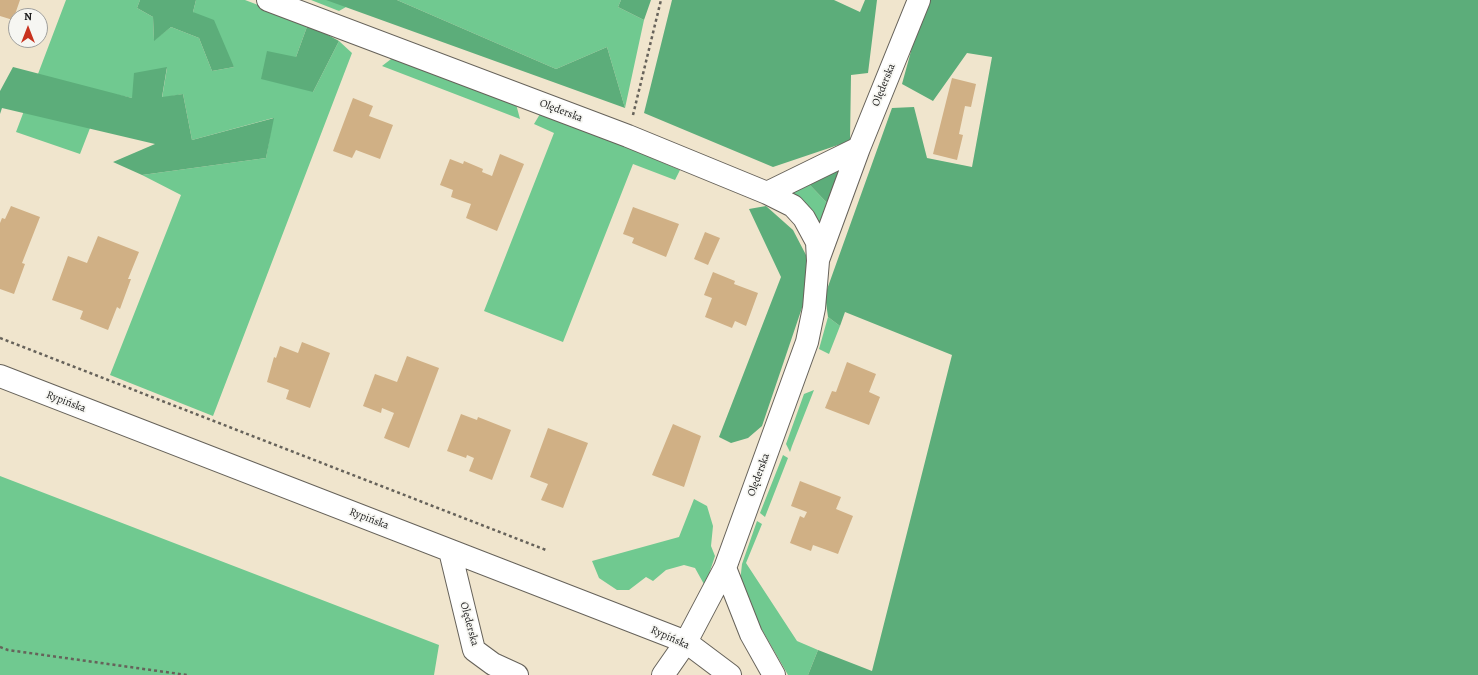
<!DOCTYPE html>
<html>
<head>
<meta charset="utf-8">
<style>
  body { margin:0 }
  #map { position:relative; width:1478px; height:675px; overflow:hidden; background:#f0e5cd; font-family:Alegreya,serif }
  canvas { display:block }
  .north { position:absolute; left:8px; top:8px; width:40px; height:40px; box-sizing:border-box; background:#f6f6f2; border:1px solid #9f9f9c; border-radius:50%; rotate:0deg; font-size:11px; font-weight:700; line-height:16px; text-align:center; color:#1c1c1c }
  .north::after { content:''; display:block; margin:auto; width:14px; height:18px; background:#c8321e; clip-path:polygon(50% 0,100% 100%,50% 72%,0 100%) }
</style>
</head>
<body>
<div id="map">
<canvas width="1478" height="675"></canvas>
<div class="north">N</div>
</div>
<script>
const ctx = document.querySelector('canvas').getContext('2d');
ctx.lineJoin = 'round';
function fillPath(path, color) {
  ctx.fillStyle = color;
  ctx.fill(path, 'evenodd');
}
function poly(rows) {
  const path = new Path2D();
  for (const r of rows) {
    path.moveTo(r[0], r[1]);
    for (let i = 2; i < r.length; i += 2) path.lineTo(r[i], r[i + 1]);
  }
  return path;
}
function strokePath(path, color, width, dash) {
  ctx.strokeStyle = color;
  ctx.lineWidth = width;
  ctx.lineCap = dash ? 'butt' : 'round';
  ctx.setLineDash(dash || []);
  ctx.stroke(path);
}
function label(font, color, halo, rows, align = 'center') {
  ctx.font = font + ' Alegreya,serif';
  ctx.lineWidth = 3.5;
  ctx.setLineDash([]);
  ctx.textBaseline = 'middle';
  ctx.strokeStyle = halo;
  ctx.fillStyle = color;
  for (const [text, x, y, turn = 0] of rows) {
    ctx.save();
    ctx.translate(x, y);
    ctx.rotate((+turn || 0) * Math.PI / 180);
    ctx.textAlign = isNaN(turn) ? turn : align;
    if (halo) ctx.strokeText(text, 0, 0);
    ctx.fillText(text, 0, 0);
    ctx.restore();
  }
}
fillPath(poly([
  [66,0,140,0,137,8,153,17,154,40,171,27,199,38,212,71,234,67,193,12,196,0,245,0,308,24,296,57,313,92,339,41,352,53,213,416,110,375,181,195,142,175,266,158,273,118,192,140,183,94,162,98,167,68,132,98,104,92,80,154,16,132],
  [311,0,354,0,353,3,339,11],
  [397,0,621,0,618,7,644,20,625,108,607,47,556,69],
  [395,56,516,104,520,119,382,66],
  [546,113,680,170,675,180,633,164,563,342,484,311,554,133,534,124,540,114],
  [807,182,831,207,819,231,788,193],
  [828,317,840,326,829,354,819,349],
  [814,390,792,446,790,452,786,444,804,394],
  [783,455,788,458,765,517,760,513],
  [0,476,439,645,434,675,0,675],
  [694,499,707,506,713,526,711,546,715,556,705,586,695,568,684,565,666,570,653,581,646,577,629,590,617,590,599,578,592,561,679,537],
  [757,521,762,524,746,563,797,641,818,650,808,675,788,675,746,602,740,582,742,564]
]), '#70c990');
fillPath(poly([
  [140,0,196,0,193,12,214,20,234,67,212,71,199,38,171,27,154,41,153,17,137,8],
  [326,0,397,0,556,69,607,47,625,108],
  [621,0,651,0,644,20,618,7],
  [672,0,834,0,860,12,865,0,877,0,868,73,851,75,850,141,773,167,644,113],
  [925,0,1478,0,1478,675,808,675,818,650,872,671,952,355,845,312,840,326,828,317,825,295,892,108,914,107,927,158,972,167,992,57,967,53,933,101,902,84],
  [308,24,339,41,313,92,261,79,267,51,296,57],
  [13,67,132,98,134,73,167,67,162,97,183,94,192,140,274,118,266,158,142,175,113,162,155,144,2,108,0,114,0,91],
  [840,169,831,207,807,182],
  [766,206,793,230,806,255,807,293,762,426,748,438,731,443,719,437,781,277,749,209]
]), '#5cad7a');
fillPath(poly([
  [0,0,20,0,13,20,0,16],
  [952,78,976,84,971,107,965,106,959,134,963,135,957,160,933,154],
  [353,98,373,106,369,116,393,125,380,159,356,150,352,158,333,151],
  [500,154,524,164,497,231,466,218,471,204,451,197,453,190,440,185,450,159,463,164,464,161,483,169,482,172,492,176],
  [11,206,40,217,22,263,25,264,14,294,0,289,0,223,2,218,5,219],
  [633,207,679,224,666,257,632,243,634,238,623,234],
  [705,232,720,238,708,265,694,259],
  [98,236,139,252,128,279,131,279,120,309,117,307,108,330,80,319,83,311,52,300,68,256,87,263],
  [713,272,735,281,734,284,758,293,746,326,735,321,732,328,705,317,712,298,704,295],
  [302,342,330,353,310,408,286,399,289,390,267,382,274,357,276,358,280,346,298,353],
  [407,356,439,368,409,448,384,438,394,413,382,408,381,413,363,406,375,374,397,382],
  [847,362,876,374,869,392,880,397,869,425,825,408,832,391,836,392],
  [461,414,477,420,478,417,511,430,492,480,469,471,474,458,467,455,466,458,447,451],
  [673,424,701,436,684,487,652,475],
  [548,428,588,443,563,508,541,500,548,484,530,477],
  [800,481,841,497,836,509,853,516,838,554,813,545,811,551,790,543,800,516,804,518,807,512,791,506]
]), '#d0b085');
const minor = poly([
  [268,0,628,136,767,193,793,206,804,218,817,242,818,261,814,308,807,342,725,568,686,642,663,675],
  [767,193,859,148],
  [818,260,859,148,919,0],
  [0,376,686,642,730,675],
  [450,551,474,650,493,664,517,675],
  [725,568,751,634,774,675]
]);
strokePath(minor, '#66625a', 24);
strokePath(poly([
  [633,115,661,0],
  [0,338,546,550],
  [0,647,8,650,187,675]
]), '#66625a', 2.5, [3, 3]);
strokePath(minor, '#fff', 22);
label('11px', '#1c1c1c', '#f6f6f2', [
  ["Olęderska",884,85,-68],
  ["Olęderska",561,111,21],
  ["Rypińska",66,402,21],
  ["Olęderska",759,475,-70],
  ["Rypińska",369,519,21],
  ["Olęderska",469,624,75],
  ["Rypińska",670,638,24]
]);
</script>
</body>
</html>
